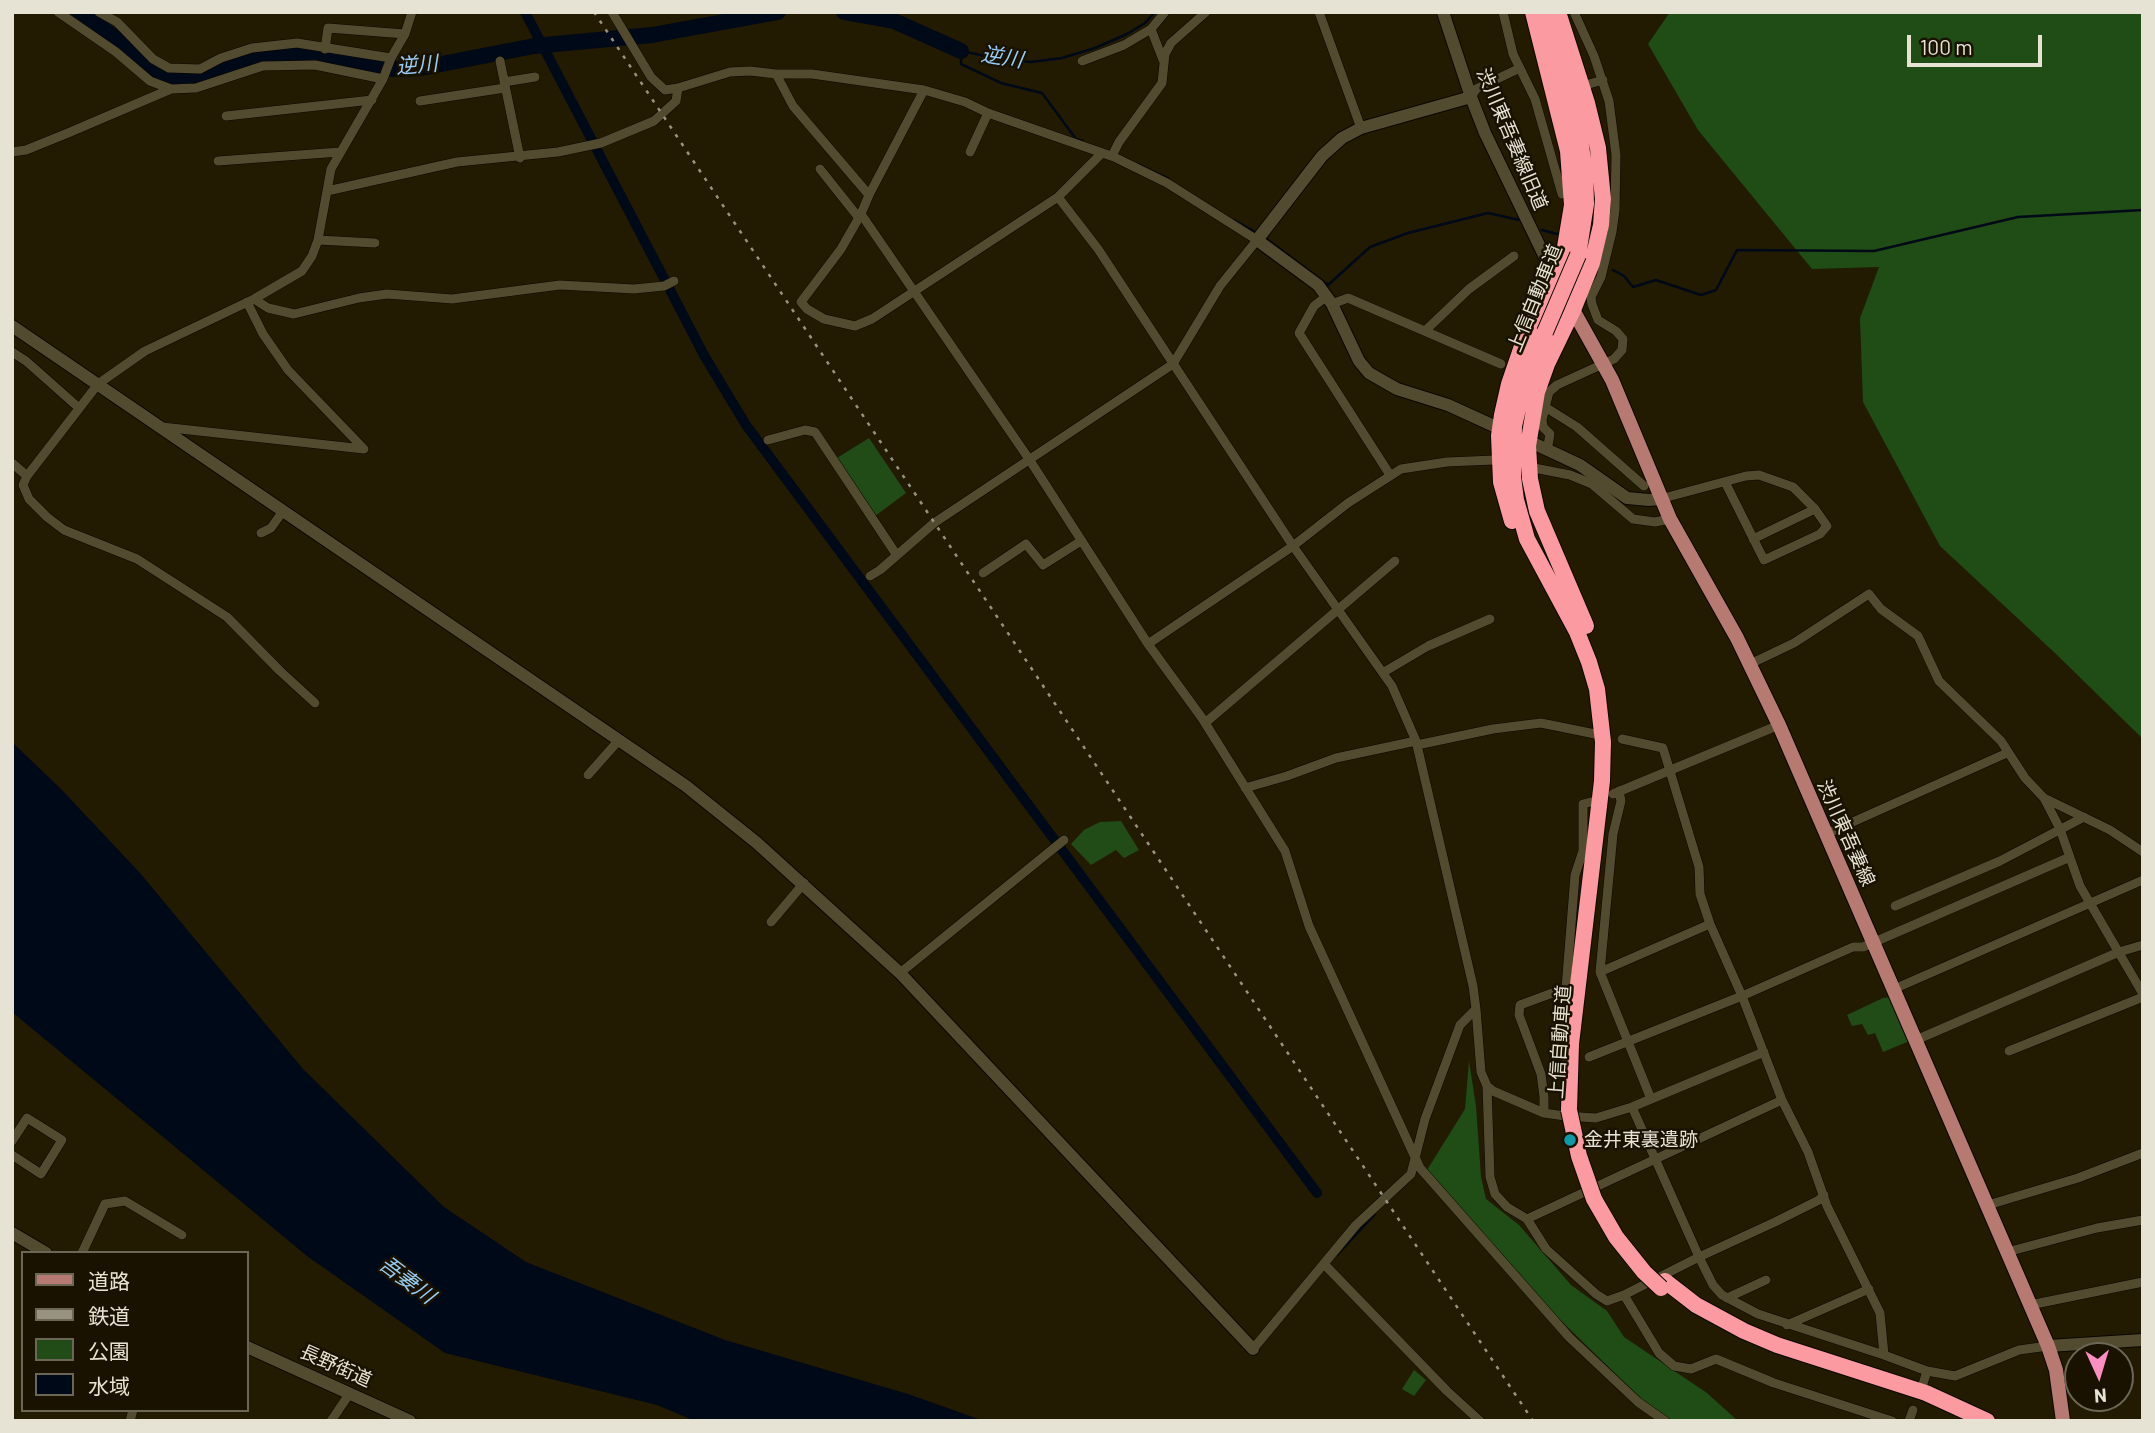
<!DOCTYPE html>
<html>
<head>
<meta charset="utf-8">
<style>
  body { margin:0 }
  #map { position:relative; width:2155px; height:1433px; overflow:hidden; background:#221b02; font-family:Barlow,"Noto Sans JP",sans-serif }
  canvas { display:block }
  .frame { position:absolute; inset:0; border:14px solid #e7e3d4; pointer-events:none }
  .legend { position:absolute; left:21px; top:1251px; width:228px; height:161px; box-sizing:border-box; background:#191200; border:2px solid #6b6655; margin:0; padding:9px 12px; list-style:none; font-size:21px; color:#e7e3d4 }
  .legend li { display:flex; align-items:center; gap:14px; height:35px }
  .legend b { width:35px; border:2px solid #6b6655 }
  .north { position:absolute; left:2064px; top:1342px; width:70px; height:70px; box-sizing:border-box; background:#191200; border:2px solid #6b6655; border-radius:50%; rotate:176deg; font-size:19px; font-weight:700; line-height:28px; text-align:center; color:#e7e3d4 }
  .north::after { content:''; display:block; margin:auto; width:24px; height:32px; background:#fc8fc1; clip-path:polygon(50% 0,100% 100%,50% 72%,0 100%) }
  .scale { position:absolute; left:1907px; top:35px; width:135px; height:32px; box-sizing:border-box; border:4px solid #e7e3d4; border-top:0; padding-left:9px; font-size:21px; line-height:24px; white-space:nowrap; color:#e7e3d4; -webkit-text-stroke:5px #191200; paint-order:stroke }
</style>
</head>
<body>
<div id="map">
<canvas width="2155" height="1433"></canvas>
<div class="frame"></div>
<ul class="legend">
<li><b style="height:9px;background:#b77a73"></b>道路</li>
<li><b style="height:9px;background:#989380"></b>鉄道</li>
<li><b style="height:19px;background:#214c17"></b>公園</li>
<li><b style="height:19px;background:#000917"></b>水域</li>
</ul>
<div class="north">N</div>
<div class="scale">100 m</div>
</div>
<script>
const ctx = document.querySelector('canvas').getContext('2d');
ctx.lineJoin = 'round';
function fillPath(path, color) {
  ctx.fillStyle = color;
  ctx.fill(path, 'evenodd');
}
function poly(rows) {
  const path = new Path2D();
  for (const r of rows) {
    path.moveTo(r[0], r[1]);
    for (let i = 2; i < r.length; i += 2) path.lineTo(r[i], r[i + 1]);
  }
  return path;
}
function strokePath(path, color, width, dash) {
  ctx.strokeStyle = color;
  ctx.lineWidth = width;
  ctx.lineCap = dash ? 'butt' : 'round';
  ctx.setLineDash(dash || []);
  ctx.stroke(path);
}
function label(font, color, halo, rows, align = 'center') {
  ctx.font = font + ' Barlow,"Noto Sans JP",sans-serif';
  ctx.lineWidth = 5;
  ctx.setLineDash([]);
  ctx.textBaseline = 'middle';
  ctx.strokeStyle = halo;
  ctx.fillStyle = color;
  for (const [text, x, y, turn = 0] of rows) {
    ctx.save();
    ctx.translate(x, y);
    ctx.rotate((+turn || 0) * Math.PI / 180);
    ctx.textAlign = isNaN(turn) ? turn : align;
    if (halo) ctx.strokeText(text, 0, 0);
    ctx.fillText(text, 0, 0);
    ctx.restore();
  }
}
fillPath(poly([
  [869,438,906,493,875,516,837,458],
  [1121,821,1139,850,1124,858,1116,850,1091,865,1071,844,1084,830,1100,822],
  [1893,997,1912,1040,1883,1052,1875,1033,1868,1035,1862,1024,1852,1026,1847,1015,1883,998],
  [1414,1370,1426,1380,1414,1396,1402,1389]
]), '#214c17');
fillPath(poly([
  [1670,12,2143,12,2143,739,2056,654,1940,546,1863,402,1860,318,1879,267,1812,269,1698,130,1648,44],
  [1469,1061,1476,1106,1481,1177,1486,1199,1519,1225,1571,1285,1607,1311,1624,1337,1707,1393,1738,1421,1673,1421,1639,1397,1540,1300,1427,1170,1465,1109]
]), '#1f4d15');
fillPath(poly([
  [12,742,61,789,140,873,303,1069,444,1207,526,1262,725,1340,908,1394,984,1421,695,1421,657,1405,445,1353,307,1256,12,1012]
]), '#000917');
strokePath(poly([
  [1083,141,1076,139,1042,93,1001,83,961,64,961,51,1000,59,1031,62,1062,58,1095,48,1127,34,1145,23,1155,12],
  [1137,164,1169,179],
  [1234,220,1259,234],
  [1542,230,1557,234],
  [1264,237,1328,285,1370,247,1408,233,1488,213,1519,220],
  [1613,270,1624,276,1633,287,1656,280,1701,295,1716,290,1737,250,1874,251,2018,217,2143,210],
  [1337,1255,1375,1214]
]), '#000917', 2.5);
strokePath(poly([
  [525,12,705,357,746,425,1317,1193]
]), '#000917', 10);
strokePath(poly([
  [78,12,120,41,150,70,177,79,197,77,254,58,298,54,393,69,421,68,534,46,652,35,778,12],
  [844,12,894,21,961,51]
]), '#000917', 16);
const street = poly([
  [58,12,116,52,150,81,171,89,196,88,263,66,315,65,383,79],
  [99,12,117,22,153,59,169,68,200,69,221,58,252,48,297,43,391,58],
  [612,12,651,77,665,90,678,88,730,72,750,71,776,74,812,74,924,90,965,102,988,113,1114,157,1167,183,1257,240,1220,286,1173,364,934,523,880,570,870,576],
  [1319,12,1361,128],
  [1503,12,1513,54,1535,99,1562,194],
  [1151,29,1163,60],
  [325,49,328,28,405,34],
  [500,61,520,158],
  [1082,61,1124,45,1151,29,1165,12],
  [776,74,793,106,869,195],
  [504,82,535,77],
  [1589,84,1603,80],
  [924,90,869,195,861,214,841,249,801,302,807,309,824,319,855,326,872,319,1058,197,1102,153],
  [1471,97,1476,89,1520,68],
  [420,101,505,88],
  [226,116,372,100],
  [12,152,26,150,68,133,171,89],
  [970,152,988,113],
  [1112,156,1119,142,1162,83,1165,54,1171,43,1206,12],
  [218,161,340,152],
  [820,169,859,218],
  [327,191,457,162,558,152,601,143,654,121,676,101,678,88],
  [1058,197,1098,249,1293,546,1392,686,1416,741,1473,986,1476,1009,1460,1025,1425,1119,1411,1174,1356,1225,1253,1349],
  [861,214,1029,459,1148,644,1202,718,1285,851,1309,926,1420,1168,1569,1337,1638,1402,1665,1421],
  [318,240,375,243],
  [1327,296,1314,306,1299,333,1390,475],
  [254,299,268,308,294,314,359,298,387,294,452,299,560,285,634,289,664,286,674,281],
  [1332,304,1348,298,1501,364],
  [1426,330,1469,289,1514,256],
  [12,352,26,361,79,408],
  [1545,407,1577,427,1644,486],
  [162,427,364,449,288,370,263,334,247,302],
  [768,440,805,430,815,432,896,554],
  [1547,451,1550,434,1543,427,1542,420,1549,392,1557,385,1614,359,1622,350,1623,339,1616,331,1598,320,1592,304,1591,297,1601,277,1612,232,1615,210,1616,155,1609,101,1594,56,1574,12],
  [12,463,27,476],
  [1534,468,1570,475,1592,484,1633,519,1655,522,1670,519],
  [1660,499,1746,476,1759,475,1793,487,1815,509,1827,526,1820,534,1764,560,1725,482],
  [261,533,271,528,283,511],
  [1753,539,1815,509],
  [983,573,1026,544,1043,565,1081,541],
  [1148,644,1293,546,1348,503,1401,469,1447,462,1494,460],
  [1750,664,1794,643,1869,594,1881,609,1918,636,1939,681,2001,741,2025,778,2044,798,2060,829,2080,886,2143,994],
  [1384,672,1428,646,1490,619],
  [315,703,280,671,227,617,137,559,64,530,47,517,29,499,23,485,27,476,98,384,145,351,254,299,302,271,312,256,318,240,331,169,383,79,391,58,405,34,412,12],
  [1205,723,1395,561],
  [1622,739,1663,748,1699,867,1700,894,1710,924,1742,996,1782,1100,1808,1152,1827,1206,1880,1313,1884,1355,1927,1371,1922,1387],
  [1417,745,1493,729,1541,723,1600,735],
  [588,775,619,740],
  [1245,788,1287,776,1336,758,1416,741],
  [1619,791,1621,801,1613,834,1600,972,1710,924],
  [1613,794,1779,725],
  [2044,798,2110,830,2143,852],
  [1826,834,2007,753],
  [1895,906,2000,861,2084,817],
  [771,922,804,883],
  [1600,972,1651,1099],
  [900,973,1064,840],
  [1894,989,2143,880],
  [1476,1009,1481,1072,1487,1086,1493,1091,1544,1113,1565,1116,1596,1118,1632,1107,1764,1052],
  [1916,1040,2119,952,2143,945],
  [2009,1051,2143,997],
  [1589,1057,1742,996,1853,947,1863,947,2070,857],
  [1487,1086,1490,1177,1495,1194,1507,1207,1527,1219,1546,1249,1596,1294,1607,1301,1624,1295,1699,1257,1775,1222,1819,1200,1824,1195],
  [1632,1107,1699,1257,1713,1285,1722,1295,1758,1314,1884,1355],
  [1544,1113,1544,1097,1541,1074,1519,1015,1520,1005,1566,988,1575,875,1583,851,1583,804,1595,801],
  [12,1141,27,1118,62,1140,41,1174,12,1155],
  [1988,1205,2078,1178,2143,1153],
  [1527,1219,1782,1100],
  [2007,1252,2097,1228,2143,1220],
  [82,1253,105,1204,125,1201,182,1235],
  [1324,1264,1447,1391,1480,1421],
  [1624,1295,1659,1353,1674,1366,1691,1369,1716,1359,1774,1383,1892,1421],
  [1727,1298,1766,1280],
  [2030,1305,2143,1282],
  [1787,1325,1869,1289],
  [1927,1371,1955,1376,2019,1350,2048,1346],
  [130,1421,133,1410],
  [331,1421,350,1393],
  [1909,1421,1913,1410]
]);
const secondary = poly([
  [1443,12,1471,97,1485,133,1555,278],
  [1471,97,1361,128,1342,138,1322,156,1257,240,1318,285,1332,304,1359,361,1369,373,1397,389,1448,405,1494,426],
  [12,326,686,786,757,843,900,973,1253,1349],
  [1535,444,1580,465,1627,498,1649,500,1660,499],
  [12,1233,46,1253],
  [2048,1346,2143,1340],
  [247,1347,410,1421]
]);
const primary = poly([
  [1558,283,1612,380,1670,519,1737,638,1779,725,2048,1346,2056,1370,2063,1421]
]);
const highway = poly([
  [1548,12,1580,140,1585,172,1586,204,1578,255],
  [1558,12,1587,103,1598,148,1603,199,1601,225,1592,263,1573,310,1547,364,1537,392,1528,446,1530,479,1537,511,1586,626],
  [1545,332,1525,379,1514,426,1513,477,1516,500,1527,539,1577,632,1589,662,1597,689,1603,742,1602,781,1571,1044,1569,1110],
  [1512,521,1501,482,1499,436,1502,415,1509,384,1521,349,1564,253,1572,205,1568,151,1533,12],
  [1665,1281,1696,1305,1744,1331,1777,1345,1926,1393,1987,1421]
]);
strokePath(street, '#0b0600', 10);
strokePath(secondary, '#0b0600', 14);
strokePath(primary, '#0b0600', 16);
strokePath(highway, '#0b0600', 18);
strokePath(street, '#524b30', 9);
strokePath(secondary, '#524b30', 12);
strokePath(primary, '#b77a73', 14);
strokePath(highway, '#fb9aa0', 16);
strokePath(poly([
  [594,12,1533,1421]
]), '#989380', 2.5, [3.5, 7]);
const highwayBridge = poly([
  [1545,332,1578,255],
  [1569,1110,1579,1156,1594,1199,1616,1237,1644,1272,1661,1288]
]);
strokePath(highwayBridge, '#0b0600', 18, []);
strokePath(highwayBridge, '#fb9aa0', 16);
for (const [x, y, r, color] of [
  [1570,1140,7,"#0f9aa8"]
]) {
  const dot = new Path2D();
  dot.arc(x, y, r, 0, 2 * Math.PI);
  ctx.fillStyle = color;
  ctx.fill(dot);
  strokePath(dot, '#191200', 2.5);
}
label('19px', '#e7e3d4', '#191200', [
  ["渋川東吾妻線旧道",1512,139,67],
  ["上信自動車道",1535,298,-68],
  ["渋川東吾妻線",1846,833,66],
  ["上信自動車道",1560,1042,-86],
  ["長野街道",336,1366,24]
]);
label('19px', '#e7e3d4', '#191200', [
  ["金井東裏遺跡",1584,1140]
], 'left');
label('italic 21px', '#99ccf4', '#191200', [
  ["逆川",1002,57,9],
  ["逆川",417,65,-5],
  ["吾妻川",407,1280,37]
]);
</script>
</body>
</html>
